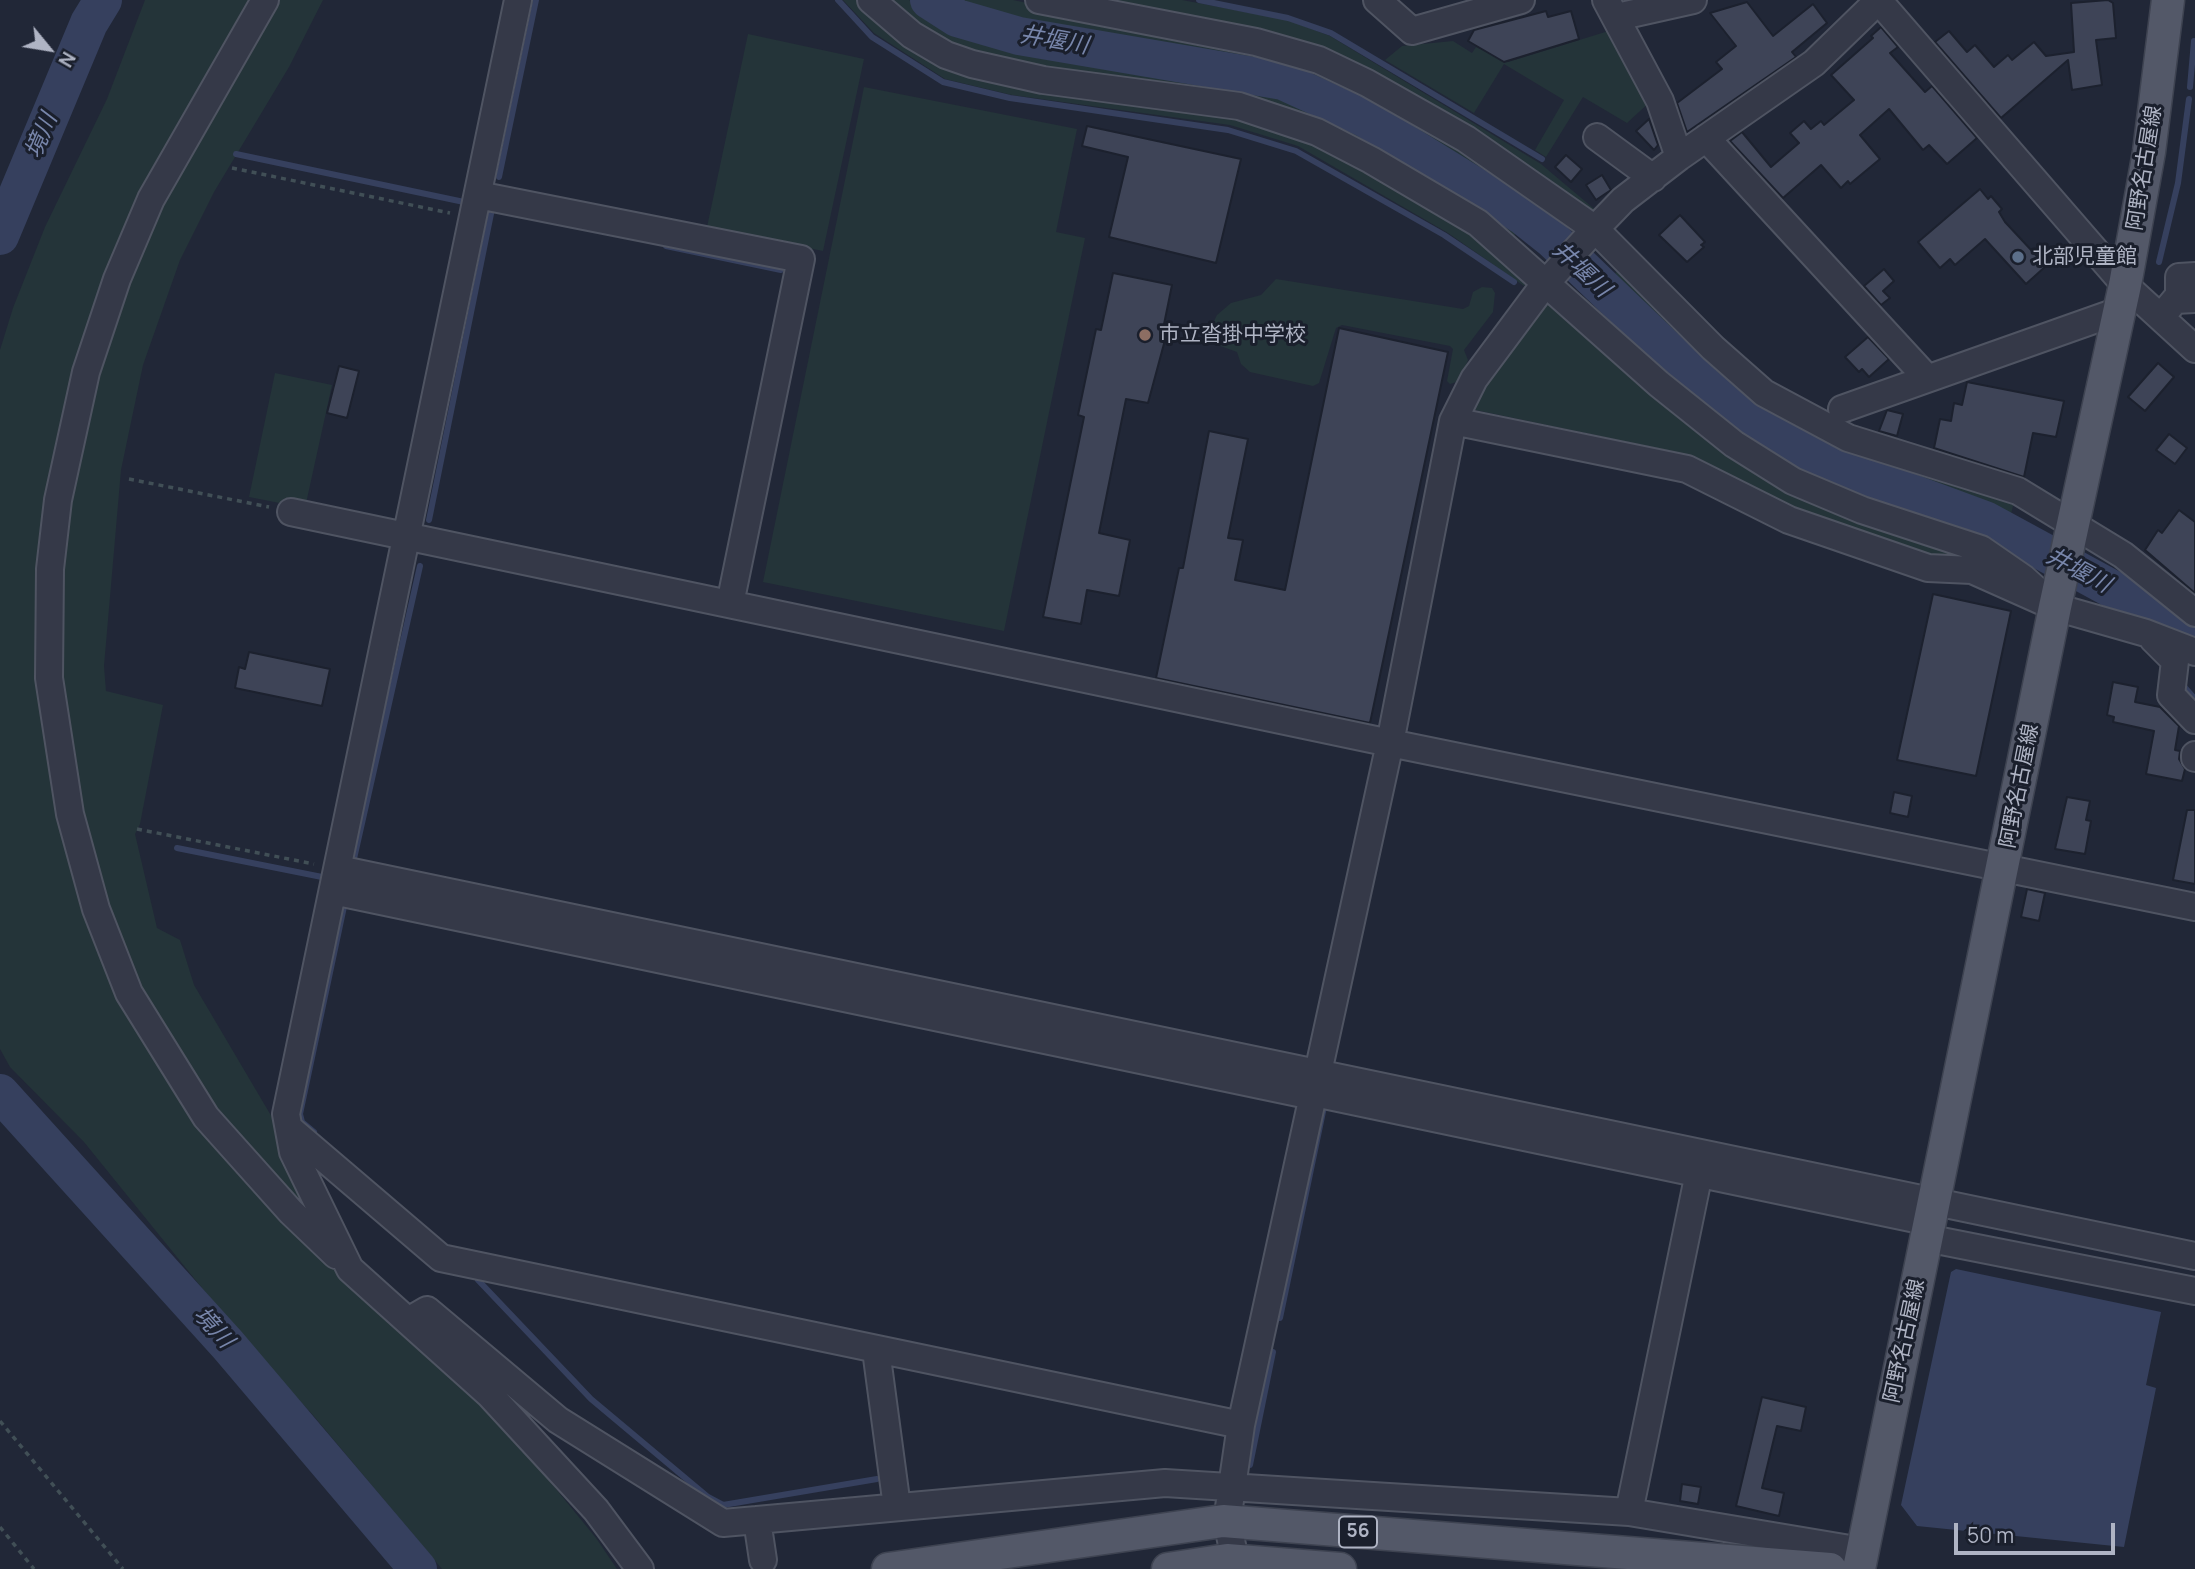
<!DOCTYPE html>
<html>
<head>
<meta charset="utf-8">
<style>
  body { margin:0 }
  #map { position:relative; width:2195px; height:1569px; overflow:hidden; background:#212737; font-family:Manrope,sans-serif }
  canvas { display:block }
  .north { position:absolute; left:14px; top:14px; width:70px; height:70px; -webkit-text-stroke:5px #1a1f2c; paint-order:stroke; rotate:120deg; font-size:19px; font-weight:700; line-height:28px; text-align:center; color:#afb4c4 }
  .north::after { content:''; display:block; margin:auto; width:24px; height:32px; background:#afb4c4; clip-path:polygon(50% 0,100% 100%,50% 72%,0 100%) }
  .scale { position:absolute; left:1954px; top:1523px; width:161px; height:32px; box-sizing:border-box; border:4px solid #afb4c4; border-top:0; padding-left:9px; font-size:21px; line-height:24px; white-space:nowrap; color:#afb4c4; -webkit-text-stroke:5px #1a1f2c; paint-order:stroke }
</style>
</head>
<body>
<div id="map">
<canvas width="2195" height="1569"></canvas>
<div class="north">N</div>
<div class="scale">50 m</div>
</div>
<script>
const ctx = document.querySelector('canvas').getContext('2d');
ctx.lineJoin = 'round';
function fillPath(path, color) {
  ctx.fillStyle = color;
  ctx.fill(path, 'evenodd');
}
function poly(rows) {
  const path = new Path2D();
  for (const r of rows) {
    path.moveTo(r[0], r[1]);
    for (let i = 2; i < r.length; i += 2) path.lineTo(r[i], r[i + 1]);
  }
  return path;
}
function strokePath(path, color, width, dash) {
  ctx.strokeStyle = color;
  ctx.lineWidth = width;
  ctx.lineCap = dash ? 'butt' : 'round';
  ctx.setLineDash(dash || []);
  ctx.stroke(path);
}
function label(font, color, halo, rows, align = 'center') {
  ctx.font = font + ' Manrope,"Noto Sans JP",sans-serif';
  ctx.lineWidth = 6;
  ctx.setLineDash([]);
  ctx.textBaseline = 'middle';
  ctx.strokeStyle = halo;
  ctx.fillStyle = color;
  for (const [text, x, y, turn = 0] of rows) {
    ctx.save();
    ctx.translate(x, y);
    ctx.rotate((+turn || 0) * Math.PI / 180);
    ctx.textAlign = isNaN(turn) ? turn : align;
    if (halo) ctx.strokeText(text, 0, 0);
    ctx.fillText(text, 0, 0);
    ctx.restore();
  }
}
fillPath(poly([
  [145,0,258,0,96,318,43,702,150,1042,529,1456,596,1538,617,1569,442,1569,312,1414,244,1340,84,1142,10,1067,0,1049,0,350,13,308,45,227,107,99],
  [273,0,323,0,289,67,214,192,180,260,143,365,121,470,104,666,106,691,163,705,140,824,135,834,157,928,180,940,194,985,276,1124,334,1247,209,1113,138,991,104,911,59,702,57,567,93,373,155,202],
  [843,0,865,0,904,38,1274,121,1475,227,1529,280,1524,286,1448,233,1298,146,1230,125,1012,95,945,79,874,33],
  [878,0,909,0,948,26,979,39,1027,50,1232,78,1273,86,1311,101,1360,125,1475,195,1518,225,1511,246,1323,128,1050,74,951,51],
  [961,0,1013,0,1315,64,1547,202,1535,213,1528,211,1482,179,1365,110,1299,79,1204,55,1027,24,976,10],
  [1062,0,1182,0,1288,20,1330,36,1541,164,1599,213,1594,217,1367,76],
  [1615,29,1652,100,1627,123,1583,97,1546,157,1535,150,1564,100,1504,64,1474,113,1385,60,1402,46,1453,41,1472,53,1476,47,1508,62],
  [748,34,864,59,823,251,707,227],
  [864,87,1077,129,1056,232,1085,238,1004,631,763,582],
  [1623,265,1723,367,2014,502,2009,522,1826,456,1832,445,1827,442,1820,453,1782,434,1716,386,1642,319,1609,280],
  [1276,279,1463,309,1469,306,1473,292,1482,287,1492,288,1495,293,1493,312,1464,350,1468,360,1460,381,1450,384,1447,381,1453,349,1450,346,1342,325,1336,328,1319,383,1313,386,1250,372,1241,364,1237,352,1215,344,1210,329,1217,315,1231,303,1261,295],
  [1549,297,1737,455,1999,568,1933,556,1789,506,1694,456,1466,408],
  [275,373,332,385,305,508,249,497]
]), '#243439');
fillPath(poly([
  [1956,1269,2161,1312,2146,1385,2156,1388,2124,1547,1917,1526,1901,1505,1951,1272]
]), '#36405e');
strokePath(poly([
  [838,0,872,37,943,82,1010,98,1228,130,1296,151,1444,235,1514,282],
  [1199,0,1288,18,1331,33,1542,159],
  [2190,87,2194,41],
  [236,154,464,202],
  [499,177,536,0],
  [666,246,781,270],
  [2159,262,2178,183,2189,99],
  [1820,459,1829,443],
  [429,520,492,209,498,210],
  [2180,682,2195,699],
  [177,848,322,877],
  [353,863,420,566],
  [314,1132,302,1122,300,1114,345,902],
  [478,1280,591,1399,708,1497,723,1505,877,1479],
  [1280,1318,1324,1107],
  [1250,1465,1273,1352]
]), '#36405e', 6);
strokePath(poly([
  [929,0,957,18,1019,36,1283,81,1366,119,1523,216,1552,239,1706,387,1781,439,1820,459,1985,520,2195,634],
  [0,236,89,23,103,0],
  [0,1093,228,1345,418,1569]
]), '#36405e', 38);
const building = poly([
  [2108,0,2113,3,2116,38,2096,40,2102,85,2072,90,2068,60,2001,118,1935,42,1949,31,1967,52,1975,45,1994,67,2008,55,2012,60,2034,42,2046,56,2074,52,2071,3,2108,0],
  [1747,2,1773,36,1813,4,1827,23,1792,52,1796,57,1687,132,1677,103,1722,69,1716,62,1736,46,1710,13,1747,2],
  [1546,11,1548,17,1571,11,1579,39,1504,62,1468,41,1474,30,1546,11],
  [1881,27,1898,47,1890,53,1925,92,1932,86,1977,138,1947,164,1929,145,1923,150,1889,109,1860,135,1880,159,1850,184,1848,181,1841,188,1821,165,1783,198,1730,141,1742,132,1771,167,1799,143,1790,133,1804,121,1811,129,1821,121,1824,125,1854,100,1831,75,1873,38,1871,36,1881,27],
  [1649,119,1658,145,1654,150,1636,131,1649,119],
  [1087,126,1241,159,1216,263,1109,237,1128,157,1082,146,1087,126],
  [1566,155,1582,169,1571,182,1555,167,1566,155],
  [1602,175,1611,190,1596,200,1586,185,1602,175],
  [1980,189,1988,199,1991,196,2002,209,1999,212,2005,222,2046,266,2026,284,1985,239,1955,265,1950,259,1940,268,1918,242,1980,189],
  [1680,215,1705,242,1701,245,1704,247,1687,262,1659,235,1680,215],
  [1884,269,1894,281,1883,291,1890,298,1881,305,1864,286,1884,269],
  [1113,273,1172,285,1161,339,1165,340,1148,403,1126,399,1099,533,1130,540,1119,596,1087,590,1081,624,1043,617,1084,417,1078,415,1096,329,1101,330,1113,273],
  [1339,328,1448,352,1370,723,1156,678,1179,568,1183,568,1209,431,1248,439,1228,538,1243,540,1235,580,1285,590,1339,328],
  [1868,337,1889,359,1869,377,1862,369,1859,372,1845,357,1868,337],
  [2158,363,2174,377,2145,411,2128,397,2158,363],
  [339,366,359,371,347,418,327,413,339,366],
  [1967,382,2064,401,2056,437,2033,433,2024,477,1934,448,1940,419,1951,421,1954,403,1962,405,1967,382],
  [1887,410,1903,414,1897,436,1879,431,1887,410],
  [2169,434,2187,448,2175,464,2156,450,2169,434],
  [2179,510,2195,522,2195,593,2145,550,2158,530,2162,533,2179,510],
  [1933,594,2011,611,1976,776,1897,760,1933,594],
  [249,652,330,669,322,706,235,688,239,667,245,669,249,652],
  [2113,682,2138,687,2135,702,2160,707,2179,726,2175,750,2180,751,2179,759,2185,769,2182,781,2146,774,2154,731,2113,722,2114,717,2107,715,2113,682],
  [1894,792,1912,796,1908,817,1890,813,1894,792],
  [2067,797,2090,801,2086,820,2091,821,2085,854,2055,849,2067,797],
  [2187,810,2195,810,2195,884,2173,880,2187,810],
  [2027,889,2045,893,2039,921,2021,917,2027,889],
  [1762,1397,1806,1407,1801,1431,1777,1426,1762,1488,1784,1493,1779,1516,1736,1506,1762,1397],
  [1682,1484,1701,1487,1698,1504,1680,1501,1682,1484]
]);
fillPath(building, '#3e4457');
strokePath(building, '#1c212e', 2);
const minor = poly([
  [265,0,151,199,117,279,86,372,58,500,50,569,49,678,70,814,96,909,129,993,206,1117,291,1212,336,1255],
  [518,0,286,1114,293,1152,350,1269,489,1394,596,1510,640,1569],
  [871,0,912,35,946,55,972,64,1043,80,1239,106,1317,132,1371,160,1478,223,1659,384,1734,444,1793,481,1862,510,1981,549,2023,578,2055,607],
  [1039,0,1256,42,1319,60,1367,83,1466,139,1595,229,1713,348,1764,393,1848,438,2018,491,2123,555,2195,613],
  [1377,0,1412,31,1521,0],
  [1606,0,1660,101,1679,157],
  [1878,0,2125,285,2195,349],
  [1617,17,1693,0],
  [1597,137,1653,178],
  [1706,138,1927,378],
  [478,195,801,259,730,604],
  [2179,300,2179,277,2195,276],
  [2161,317,2175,300,2195,299],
  [1842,409,2119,311],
  [1453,421,1687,469,1789,520,1928,568,1972,570,2055,607,2146,633,2195,652],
  [291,512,1390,743,2195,907],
  [2153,639,2175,661,2171,695,2195,720],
  [2195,755,2195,758],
  [338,869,2195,1256],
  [333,891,1303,1094,1324,1095,1930,1222],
  [291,1130,441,1258,1241,1425],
  [1926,1238,2195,1291],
  [408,1321,427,1310,558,1420,723,1523,757,1520,763,1560],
  [876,1350,897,1507],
  [1629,1512,1699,1173],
  [757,1520,1165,1483,1629,1512,1862,1551],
  [1237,1569,1227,1521,1241,1425,1390,743,1453,421,1474,379,1544,285,1595,229,1623,200,1679,157,1814,63,1879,0]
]);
const major = poly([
  [888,1569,1223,1521,1830,1569],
  [1168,1569,1227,1560,1340,1569],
  [1859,1569,2055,607,2125,285,2149,152,2168,0]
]);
strokePath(minor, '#4f5462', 30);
strokePath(major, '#3e4351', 35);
strokePath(poly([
  [232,168,450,213],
  [129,479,269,507],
  [137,829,314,864],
  [0,1421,123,1569],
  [0,1527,34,1569]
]), '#414f56', 3.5, [5, 5]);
strokePath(minor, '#353948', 26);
strokePath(major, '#535868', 32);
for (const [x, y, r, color] of [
  [2018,257,7,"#5c6f8a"],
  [1145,335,7,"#8d6e63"]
]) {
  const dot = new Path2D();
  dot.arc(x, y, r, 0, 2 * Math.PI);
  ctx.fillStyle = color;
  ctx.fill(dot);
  strokePath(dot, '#1a1f2c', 2.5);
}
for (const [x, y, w] of [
  [1358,1532,38]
]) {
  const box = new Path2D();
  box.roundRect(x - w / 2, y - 15.5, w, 31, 5);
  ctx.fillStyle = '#1a1f2c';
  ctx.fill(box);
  strokePath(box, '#afb4c4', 2);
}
label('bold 19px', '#afb4c4', null, [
  ["56",1358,1532]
]);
label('21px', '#afb4c4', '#1a1f2c', [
  ["阿野名古屋線",2145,168,-81],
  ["阿野名古屋線",2020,786,-79],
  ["阿野名古屋線",1905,1341,-78]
]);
label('21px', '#afb4c4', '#1a1f2c', [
  ["北部児童館",2032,257],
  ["市立沓掛中学校",1159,335]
], 'left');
label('italic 23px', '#7886ab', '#1a1f2c', [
  ["井堰川",1054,41,10],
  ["境川",42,136,-67],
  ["井堰川",1581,270,43],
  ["井堰川",2078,571,28],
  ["境川",213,1328,48]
]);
</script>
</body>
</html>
